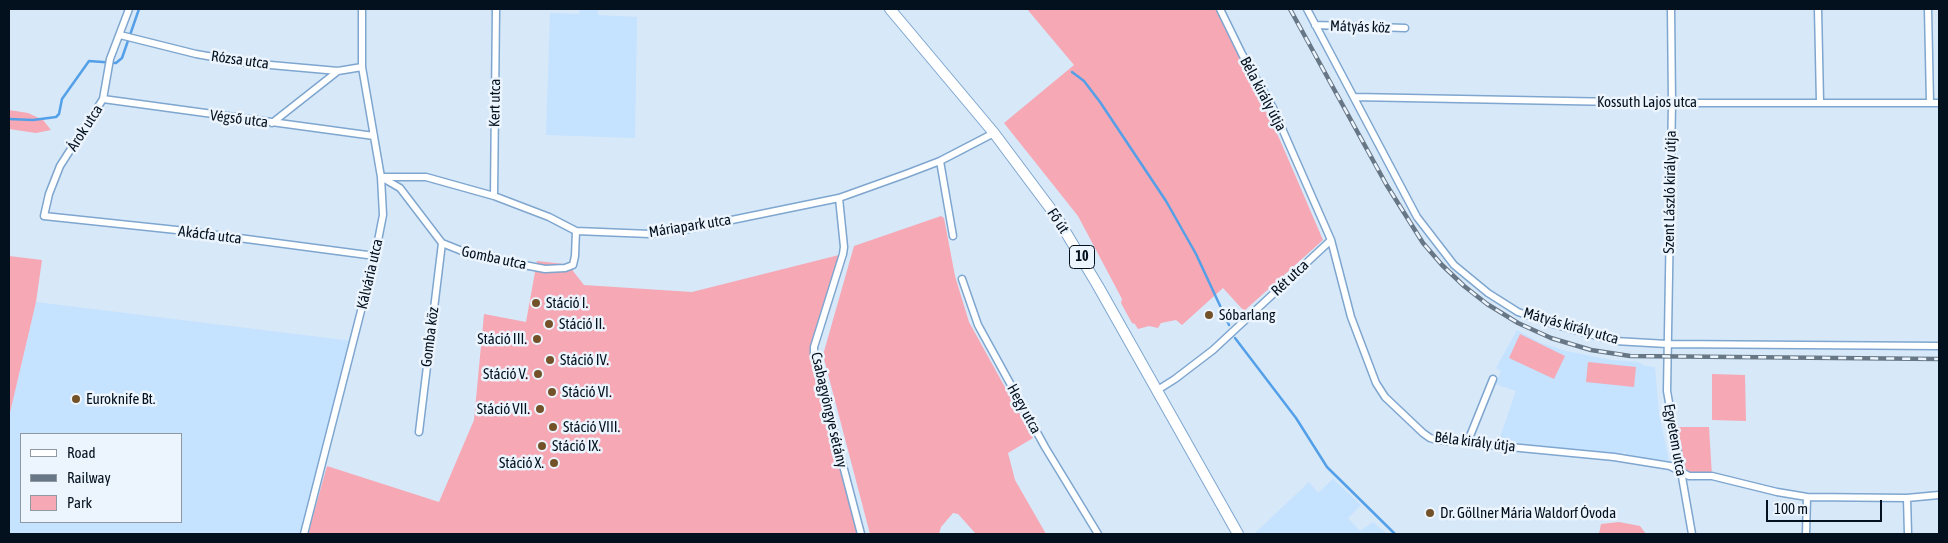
<!DOCTYPE html>
<html>
<head>
<meta charset="utf-8">
<style>
  body { margin:0 }
  #map { position:relative; width:1948px; height:543px; overflow:hidden; background:#d7e8f9; font-family:"Asap Condensed",sans-serif }
  canvas { display:block }
  .frame { position:absolute; inset:0; border:10px solid #03111f; pointer-events:none }
  .legend { position:absolute; left:20px; top:433px; width:162px; height:90px; box-sizing:border-box; background:#ecf4fd; border:1px solid #8f99a4; margin:0; padding:6px 9px; list-style:none; font-size:15px; color:#03111f }
  .legend li { display:flex; align-items:center; gap:10px; height:25px }
  .legend b { width:25px; border:1px solid #8f99a4 }
  .scale { position:absolute; left:1766px; top:500px; width:116px; height:22px; box-sizing:border-box; border:2px solid #03111f; border-top:0; padding-left:6px; font-size:15px; line-height:18px; white-space:nowrap; color:#03111f; -webkit-text-stroke:4px #ecf4fd; paint-order:stroke }
</style>
</head>
<body>
<div id="map">
<canvas width="1948" height="543"></canvas>
<div class="frame"></div>
<ul class="legend">
<li><b style="height:6px;background:#fff"></b>Road</li>
<li><b style="height:6px;background:#677786"></b>Railway</li>
<li><b style="height:14px;background:#f6a8b4"></b>Park</li>
</ul>
<div class="scale">100 m</div>
</div>
<script>
const ctx = document.querySelector('canvas').getContext('2d');
ctx.lineJoin = 'round';
function fillPath(path, color) {
  ctx.fillStyle = color;
  ctx.fill(path, 'evenodd');
}
function poly(rows) {
  const path = new Path2D();
  for (const r of rows) {
    path.moveTo(r[0], r[1]);
    for (let i = 2; i < r.length; i += 2) path.lineTo(r[i], r[i + 1]);
  }
  return path;
}
function strokePath(path, color, width, dash) {
  ctx.strokeStyle = color;
  ctx.lineWidth = width;
  ctx.lineCap = dash ? 'butt' : 'round';
  ctx.setLineDash(dash || []);
  ctx.stroke(path);
}
function label(font, color, halo, rows, align = 'center') {
  ctx.font = font + ' "Asap Condensed",sans-serif';
  ctx.lineWidth = 5;
  ctx.setLineDash([]);
  ctx.textBaseline = 'middle';
  ctx.strokeStyle = halo;
  ctx.fillStyle = color;
  for (const [text, x, y, turn = 0] of rows) {
    ctx.save();
    ctx.translate(x, y);
    ctx.rotate((+turn || 0) * Math.PI / 180);
    ctx.textAlign = isNaN(turn) ? turn : align;
    if (halo) ctx.strokeText(text, 0, 0);
    ctx.fillText(text, 0, 0);
    ctx.restore();
  }
}
fillPath(poly([
  [580,9,598,9,598,15,637,17,635,138,546,135,550,13,579,14],
  [36,302,352,341,334,403,310,506,312,519,306,534,9,534,9,417],
  [21,434,181,434,181,522,21,522],
  [1517,330,1541,343,1566,351,1612,360,1638,362,1645,366,1655,367,1659,413,1669,461,1627,456,1625,452,1618,455,1540,447,1499,440,1516,391,1495,384,1501,371,1496,368],
  [1333,479,1361,505,1348,518,1360,531,1373,522,1387,534,1254,534,1309,482,1318,493]
]), '#c5e2ff');
fillPath(poly([
  [1027,9,1216,9,1280,140,1323,240,1244,311,1223,288,1182,325,1176,320,1161,323,1158,328,1149,326,1138,329,1135,324,1132,323,1121,303,1122,299,1078,216,1004,123,1074,65],
  [9,110,28,113,43,120,51,130,36,133,9,129],
  [941,216,944,218,955,276,969,322,1033,438,1008,453,1015,480,1046,534,976,534,958,514,953,513,941,527,939,534,870,534,823,355,854,246],
  [843,254,814,346,861,534,306,534,312,519,327,466,439,502,474,420,484,314,526,322,537,261,573,265,573,271,584,285,692,292],
  [9,256,42,260,36,302,9,417],
  [1520,334,1565,356,1554,379,1509,358],
  [1588,362,1636,367,1634,387,1586,382],
  [1712,374,1745,375,1746,421,1712,420],
  [1678,427,1709,427,1712,476,1694,474,1685,469],
  [1619,522,1640,526,1646,534,1599,534,1601,524]
]), '#f6a8b4');
strokePath(poly([
  [1072,72,1084,81,1100,102,1166,201,1196,254,1229,325],
  [9,119,33,120,56,117,59,114,62,99,89,61,116,63,122,58,139,9],
  [1235,338,1296,418,1327,467,1395,534]
]), '#54a0e8', 2.5);
const street = poly([
  [129,9,110,59,103,99,60,166,49,194,44,216,186,231,375,256],
  [1220,9,1242,54,1273,108,1331,240,1351,317,1376,383,1385,397,1423,433,1430,438,1437,440,1614,457,1670,466,1689,476,1712,476,1777,492,1807,497,1907,498,1939,495],
  [1307,9,1417,217,1454,265,1488,293,1518,312,1553,324,1615,341,1667,344,1939,346],
  [1671,9,1672,103,1667,391,1692,534],
  [1818,9,1820,102],
  [1928,9,1930,103],
  [1315,25,1405,28],
  [120,35,196,54,248,63,338,71,362,67],
  [1354,97,1672,103,1939,103],
  [103,99,374,136],
  [272,123,338,71],
  [940,161,953,236],
  [381,177,426,177,494,196,549,217,576,231,650,234,688,229,839,198,906,174,940,161,994,133],
  [381,177,400,188,442,243,472,255,545,269,565,268,573,265,575,256,576,231],
  [494,196,496,9],
  [839,198,844,247,843,254,814,347,814,355,861,534],
  [962,279,978,325,1045,447,1098,534],
  [1156,391,1175,379,1213,350,1331,240],
  [419,432,442,243],
  [1468,441,1493,379],
  [1907,498,1908,534],
  [304,534,375,256,383,215,381,177,362,67,362,9],
  [1806,534,1807,497]
]);
const primary = poly([
  [890,9,994,133,1056,216,1098,286,1238,534]
]);
strokePath(street, '#7ea6cf', 9);
strokePath(primary, '#7ea6cf', 12);
strokePath(street, '#fff', 6);
strokePath(primary, '#fff', 10);
const rail = poly([
  [1290,9,1386,184,1423,243,1442,265,1464,286,1487,304,1518,323,1551,338,1591,350,1630,356,1939,359]
]);
strokePath(rail, '#677786', 4.5);
strokePath(rail, '#ecf4fd', 2.5, [8]);
for (const [x, y, r, color] of [
  [536,303,5,"#735129"],
  [1209,315,5,"#735129"],
  [549,324,5,"#735129"],
  [537,339,5,"#735129"],
  [550,360,5,"#735129"],
  [538,374,5,"#735129"],
  [552,392,5,"#735129"],
  [76,399,5,"#735129"],
  [540,409,5,"#735129"],
  [553,427,5,"#735129"],
  [542,446,5,"#735129"],
  [554,463,5,"#735129"],
  [1430,513,5,"#735129"]
]) {
  const dot = new Path2D();
  dot.arc(x, y, r, 0, 2 * Math.PI);
  ctx.fillStyle = color;
  ctx.fill(dot);
  strokePath(dot, '#ecf4fd', 2);
}
for (const [x, y, w] of [
  [1082,257,25]
]) {
  const box = new Path2D();
  box.roundRect(x - w / 2, y - 11.5, w, 23, 4);
  ctx.fillStyle = '#ecf4fd';
  ctx.fill(box);
  strokePath(box, '#03111f', 1);
}
label('bold 14px', '#03111f', null, [
  ["10",1082,257]
]);
label('15px', '#03111f', '#ecf4fd', [
  ["Mátyás köz",1360,27,2],
  ["Rózsa utca",240,60,8],
  ["Béla király útja",1263,94,62],
  ["Kossuth Lajos utca",1647,102],
  ["Kert utca",495,103,-89],
  ["Végső utca",239,119,7],
  ["Árok utca",85,128,-57],
  ["Szent László király útja",1670,192,-89],
  ["Fő út",1058,221,57],
  ["Máriapark utca",690,226,-9],
  ["Akácfa utca",210,235,7],
  ["Gomba utca",494,258,12],
  ["Kálvária utca",370,274,-77],
  ["Rét utca",1290,278,-43],
  ["Mátyás király utca",1571,326,16],
  ["Gomba köz",430,337,-83],
  ["Hegy utca",1024,409,61],
  ["Csabagyöngye sétány",829,410,77],
  ["Egyetem utca",1675,440,80],
  ["Béla király útja",1475,442,7]
]);
label('15px', '#03111f', '#ecf4fd', [
  ["Stáció I.",546,303],
  ["Sóbarlang",1219,315],
  ["Stáció II.",559,324],
  ["Stáció III.",527,339,"right"],
  ["Stáció IV.",560,360],
  ["Stáció V.",528,374,"right"],
  ["Stáció VI.",562,392],
  ["Euroknife Bt.",86,399],
  ["Stáció VII.",530,409,"right"],
  ["Stáció VIII.",563,427],
  ["Stáció IX.",552,446],
  ["Stáció X.",544,463,"right"],
  ["Dr. Göllner Mária Waldorf Óvoda",1440,513]
], 'left');
</script>
</body>
</html>
